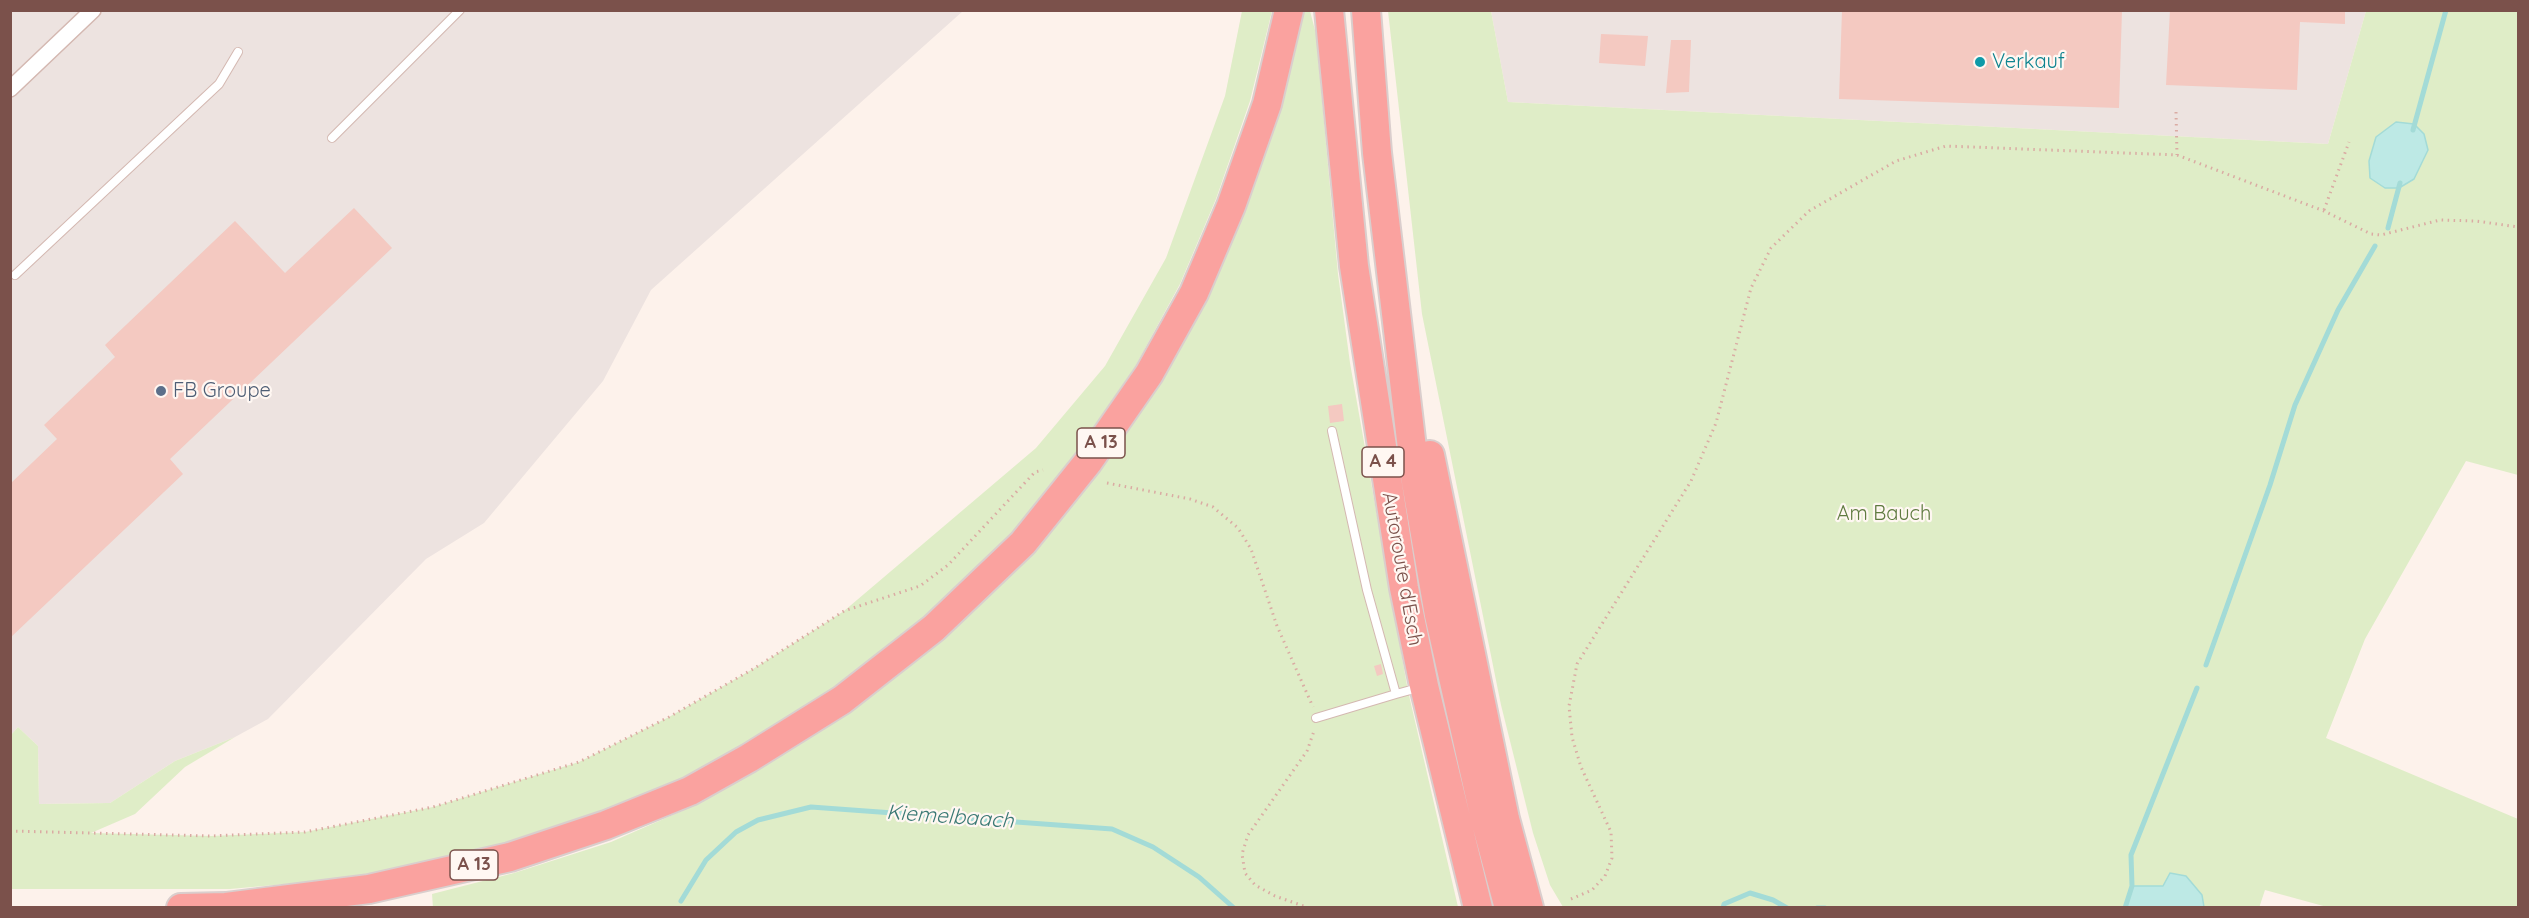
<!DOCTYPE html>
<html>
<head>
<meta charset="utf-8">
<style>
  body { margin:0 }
  #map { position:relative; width:2529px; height:918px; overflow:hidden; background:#fdf2eb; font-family:Quicksand,sans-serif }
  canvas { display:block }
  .frame { position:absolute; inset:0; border:12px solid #7b514b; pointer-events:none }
</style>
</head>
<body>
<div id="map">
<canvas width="2529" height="918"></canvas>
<div class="frame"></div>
</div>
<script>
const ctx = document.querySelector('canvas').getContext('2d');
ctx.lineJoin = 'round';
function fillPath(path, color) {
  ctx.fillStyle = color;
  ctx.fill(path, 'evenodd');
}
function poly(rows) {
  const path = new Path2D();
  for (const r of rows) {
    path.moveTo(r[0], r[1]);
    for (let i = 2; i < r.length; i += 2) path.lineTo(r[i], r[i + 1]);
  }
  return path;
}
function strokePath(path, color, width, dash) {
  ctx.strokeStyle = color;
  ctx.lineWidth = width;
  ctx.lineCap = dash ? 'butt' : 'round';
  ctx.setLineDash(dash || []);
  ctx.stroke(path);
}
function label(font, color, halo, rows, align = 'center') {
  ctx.font = font + ' Quicksand,sans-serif';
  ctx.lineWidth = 4.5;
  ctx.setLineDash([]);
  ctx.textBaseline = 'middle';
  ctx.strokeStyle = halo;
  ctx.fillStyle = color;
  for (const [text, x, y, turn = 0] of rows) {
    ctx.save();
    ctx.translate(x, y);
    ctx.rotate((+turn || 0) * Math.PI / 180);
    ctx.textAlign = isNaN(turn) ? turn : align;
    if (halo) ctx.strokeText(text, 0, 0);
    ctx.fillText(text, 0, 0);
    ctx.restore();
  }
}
fillPath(poly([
  [11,11,963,11,651,290,603,381,484,523,426,559,268,719,235,737,175,761,110,803,39,804,38,746,18,727,11,735],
  [1491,11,2366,11,2328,144,1508,102]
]), '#ede3e0');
fillPath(poly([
  [1242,11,1272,11,1250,101,1216,199,1180,284,1135,367,1078,450,1013,533,927,620,834,690,743,746,682,779,602,815,507,845,365,877,230,889,11,889,10,736,18,727,38,746,39,804,110,803,175,761,235,737,185,767,135,814,91,833,211,836,305,832,433,807,579,762,669,717,753,669,844,611,1036,448,1105,366,1166,258,1225,96],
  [1303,11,1310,11,1316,34,1338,274,1350,363,1408,691,1458,907,433,908,432,894,514,873,611,842,693,806,756,771,847,714,939,642,1204,301,1244,211,1279,109],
  [1388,11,1491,11,1508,102,2328,144,2366,11,2518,11,2518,475,2466,461,2365,639,2326,738,2518,819,2518,907,2327,907,2265,890,2259,908,1563,907,1550,885,1533,833,1501,705,1422,314]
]), '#dfedc7');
const water = poly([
  [2396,122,2414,124,2424,134,2428,150,2414,179,2399,188,2385,188,2370,178,2369,161,2376,137,2396,122],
  [2170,873,2186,876,2202,895,2204,907,2125,907,2132,886,2163,886,2170,873]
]);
fillPath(water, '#bde9e5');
strokePath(water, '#a3dbd7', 1.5);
strokePath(poly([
  [2413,130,2446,10],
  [2388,228,2400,183],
  [2206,665,2270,485,2295,405,2338,310,2375,246],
  [681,901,706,860,736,832,758,820,811,807,1112,829,1153,847,1199,877,1234,908],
  [1723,908,1724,904,1750,893,1773,900,1787,908],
  [1817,908,1825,908],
  [2125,908,2132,886,2131,855,2197,688]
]), '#a3dbd7', 5);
fillPath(poly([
  [1842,10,2122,10,2119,108,1839,99],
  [2170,10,2345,10,2345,24,2300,22,2297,90,2166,85],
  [1601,34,1648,36,1645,66,1599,63],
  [1671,40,1691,40,1689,92,1666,93],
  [354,208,392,248,170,459,183,474,10,638,10,484,57,439,44,425,115,357,105,345,235,221,285,273],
  [1342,404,1344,421,1330,423,1328,406],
  [1381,664,1383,674,1377,676,1374,666]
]), '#f4c9c1');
const service = poly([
  [332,138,460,10],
  [15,275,219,84,238,52],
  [1396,694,1418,688],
  [1316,718,1396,694,1367,590,1332,431]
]);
const minor = poly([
  [10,89,93,10]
]);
const motorway = poly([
  [1329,10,1354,266,1404,588,1424,686,1478,908],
  [1366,10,1377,153,1416,482,1439,615,1485,819,1509,908],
  [1430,455,1505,819,1529,908],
  [181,908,226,907,369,889,510,857,606,825,690,791,749,758,842,700,934,628,1023,543,1088,462,1149,374,1194,293,1231,206,1267,104,1289,10]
]);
strokePath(service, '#d4b8b1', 10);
strokePath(minor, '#d4b8b1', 18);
strokePath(motorway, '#dacecd', 32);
strokePath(poly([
  [2176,112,2177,155],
  [2324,210,2349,142],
  [1107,483,1190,499,1213,507,1238,528,1251,549,1277,626,1313,707],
  [10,831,211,836,305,832,433,807,579,762,669,717,753,669,844,611,920,586,948,565,1035,472,1043,470],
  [1571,899,1592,890,1605,876,1612,858,1611,832,1581,767,1572,737,1569,706,1577,664,1691,481,1716,423,1751,288,1771,248,1809,211,1896,161,1946,146,2177,155,2324,211,2371,234,2381,235,2440,220,2476,221,2518,227],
  [1309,908,1275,896,1255,885,1245,873,1242,854,1248,835,1307,751,1314,731]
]), '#daaba3', 3, [1.5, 4.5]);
strokePath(service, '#fff', 8);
strokePath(minor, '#fff', 15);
strokePath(motorway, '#faa29f', 28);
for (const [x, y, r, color] of [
  [1980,62,6,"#0f9aa8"],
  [161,391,6,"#5c6f8a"]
]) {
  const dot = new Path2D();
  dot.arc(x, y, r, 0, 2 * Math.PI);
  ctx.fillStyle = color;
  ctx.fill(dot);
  strokePath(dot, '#fff7f2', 2);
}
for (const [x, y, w] of [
  [1101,443,48],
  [1383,462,42],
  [474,865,48]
]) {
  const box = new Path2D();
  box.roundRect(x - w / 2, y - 15, w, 30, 4.5);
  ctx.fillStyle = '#fff7f2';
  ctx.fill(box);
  strokePath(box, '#7b514b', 1.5);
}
label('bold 18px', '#7b514b', null, [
  ["A 13",1101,443],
  ["A 4",1383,462],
  ["A 13",474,865]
]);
label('20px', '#0d838f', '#fff7f2', [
  ["Verkauf",1992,62]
], 'left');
label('20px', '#4e5e75', '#fff7f2', [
  ["FB Groupe",173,391]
], 'left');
label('20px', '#5f7b40', '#fff7f2', [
  ["Am Bauch",1884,514]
]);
label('20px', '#7b514b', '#fff7f2', [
  ["Autoroute d'Esch",1402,569,80]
]);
label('italic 21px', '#3a7974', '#fff7f2', [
  ["Kiemelbaach",950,817,4]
]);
</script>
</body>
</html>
